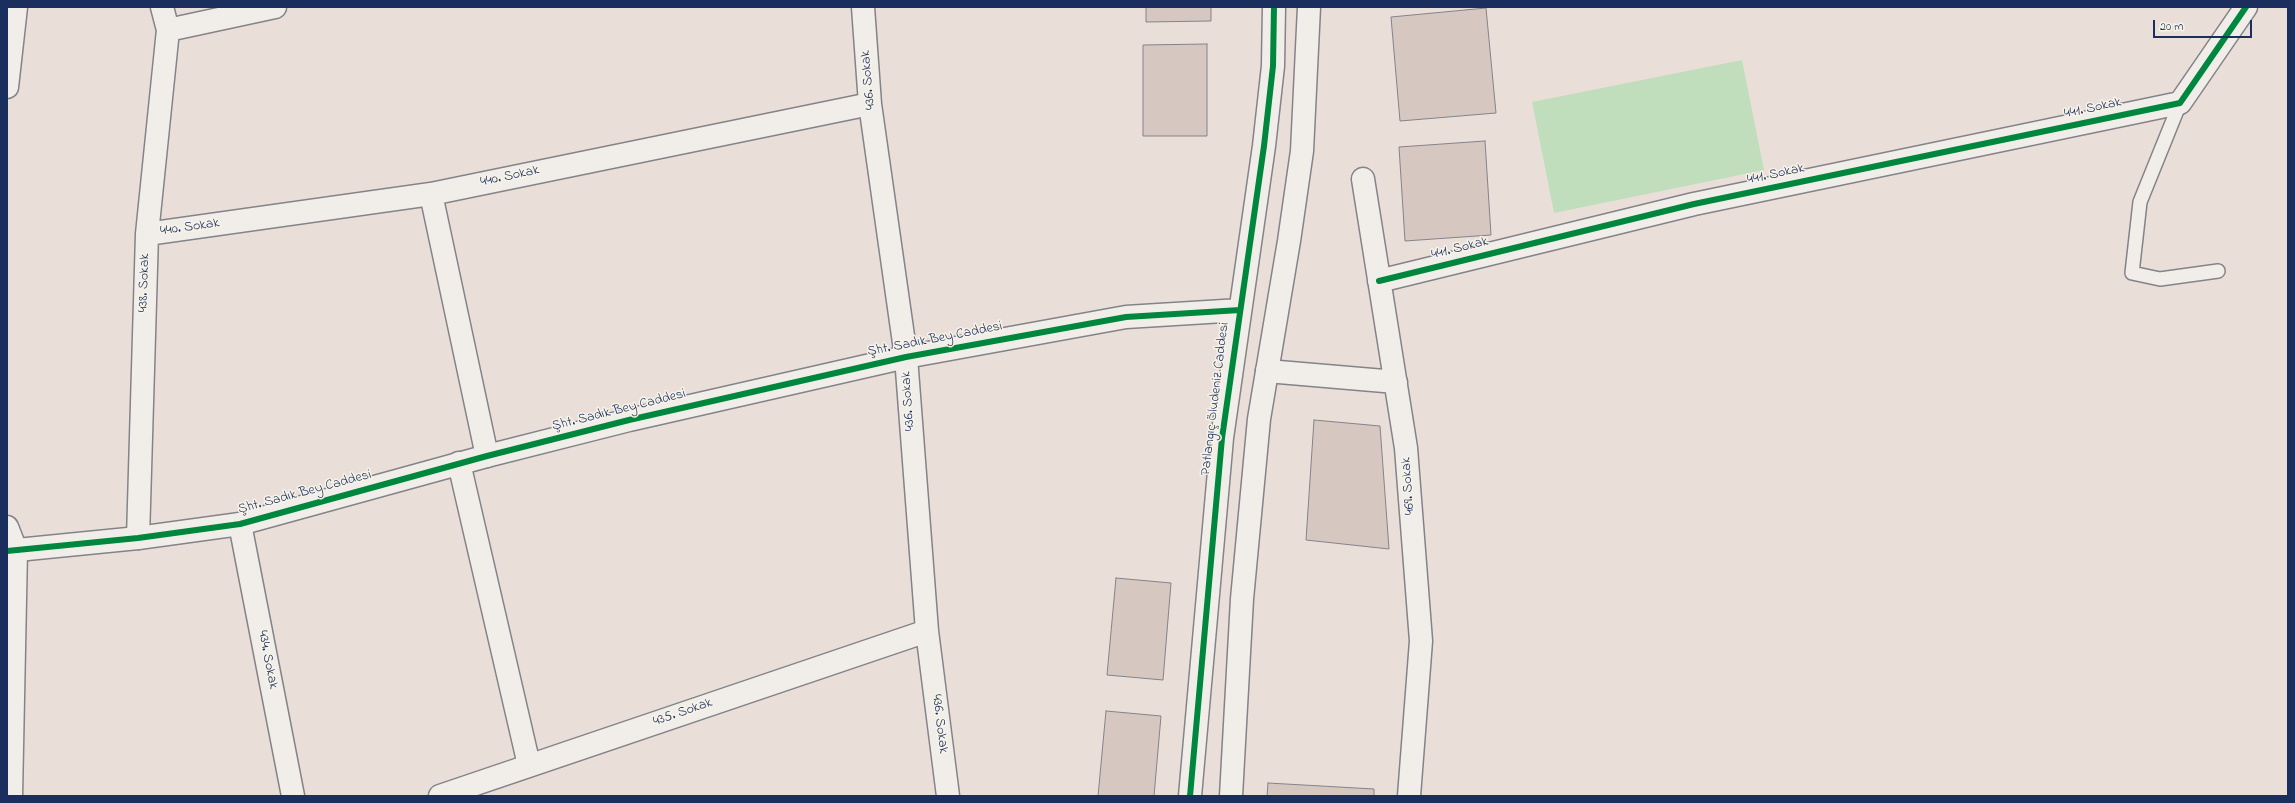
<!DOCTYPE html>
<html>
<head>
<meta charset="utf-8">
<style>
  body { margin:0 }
  #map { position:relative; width:2295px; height:803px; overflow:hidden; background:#eadfd8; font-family:"Indie Flower",sans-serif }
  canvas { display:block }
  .frame { position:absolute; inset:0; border:8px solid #1b2f5e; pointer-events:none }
  .scale { position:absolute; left:2153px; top:20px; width:99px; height:18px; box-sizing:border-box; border:2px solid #1b2f5e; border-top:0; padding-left:5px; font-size:12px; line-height:14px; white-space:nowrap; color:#1b2f5e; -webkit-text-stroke:3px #f7f3e8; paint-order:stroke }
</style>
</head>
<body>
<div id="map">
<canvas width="2295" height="803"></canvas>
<div class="frame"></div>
<div class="scale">20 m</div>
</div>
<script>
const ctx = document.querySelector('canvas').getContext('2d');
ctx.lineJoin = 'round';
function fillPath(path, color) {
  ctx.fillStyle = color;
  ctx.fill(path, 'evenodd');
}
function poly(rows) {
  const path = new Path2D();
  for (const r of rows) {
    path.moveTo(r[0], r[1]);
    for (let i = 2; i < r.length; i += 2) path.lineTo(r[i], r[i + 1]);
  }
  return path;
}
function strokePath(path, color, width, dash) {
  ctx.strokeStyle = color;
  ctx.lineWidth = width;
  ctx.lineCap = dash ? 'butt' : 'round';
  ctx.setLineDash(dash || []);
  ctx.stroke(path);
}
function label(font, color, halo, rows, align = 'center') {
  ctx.font = font + ' "Indie Flower",sans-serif';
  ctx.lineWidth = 3;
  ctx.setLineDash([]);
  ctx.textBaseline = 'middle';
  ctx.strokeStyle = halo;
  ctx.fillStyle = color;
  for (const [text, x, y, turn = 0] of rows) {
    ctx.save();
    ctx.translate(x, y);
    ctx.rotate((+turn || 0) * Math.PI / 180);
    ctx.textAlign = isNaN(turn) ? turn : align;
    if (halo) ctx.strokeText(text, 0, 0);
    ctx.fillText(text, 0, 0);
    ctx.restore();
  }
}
fillPath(poly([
  [1742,60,1764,170,1554,213,1532,102]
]), '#c1debc');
const building = poly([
  [1146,7,1211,7,1211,21,1146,22,1146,7],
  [1486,8,1496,113,1400,121,1391,17,1486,8],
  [1207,44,1207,136,1143,136,1143,45,1207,44],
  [1485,141,1491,235,1405,241,1399,147,1485,141],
  [1314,420,1380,426,1389,549,1306,540,1314,420],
  [1116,578,1171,583,1163,680,1107,675,1116,578],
  [1106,711,1161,716,1154,796,1098,796,1106,711],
  [1268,783,1374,789,1374,796,1267,796,1268,783]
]);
fillPath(building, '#d6c7c1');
strokePath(building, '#848389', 1);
const lane = poly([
  [2180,103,2140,202,2132,273,2160,279,2218,271]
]);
const street = poly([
  [863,7,870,104,906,357,927,631,948,796],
  [168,30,275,7],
  [7,87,16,7],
  [1363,179,1406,448,1421,641,1409,796],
  [431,194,487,456],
  [147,234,431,194,870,104],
  [1379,281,1694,204,2180,103,2246,7],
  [1267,371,1396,382],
  [459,463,529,765],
  [240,524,293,796],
  [7,527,16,550,11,796],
  [138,538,147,234,168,30,162,7],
  [440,796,927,631]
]);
const secondary = poly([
  [7,551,138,538,240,524,487,456,629,420,906,357,1126,317,1240,310],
  [1190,796,1222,438,1264,146,1273,66,1274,7],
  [1231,796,1242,599,1259,419,1289,241,1302,151,1309,7]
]);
strokePath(lane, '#848389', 16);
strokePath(street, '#848389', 25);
strokePath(secondary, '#848389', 25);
strokePath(lane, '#f1eeea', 13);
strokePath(street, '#f1eeea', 22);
strokePath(secondary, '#f1eeea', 22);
strokePath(poly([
  [1379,281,1694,204,2180,103,2246,7],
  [7,551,138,538,240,524,487,456,629,420,906,357,1126,317,1240,310],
  [1190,796,1222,438,1264,146,1273,66,1274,7]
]), '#00873e', 6);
label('14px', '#1b2f5e', '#f7f3e8', [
  ["436. Sokak",869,80,-95],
  ["441. Sokak",2093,109,-12],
  ["441. Sokak",1776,175,-12],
  ["440. Sokak",510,177,-12],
  ["440. Sokak",190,228,-8],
  ["441. Sokak",1460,249,-14],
  ["438. Sokak",145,283,-88],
  ["Şht. Sadık Bey Caddesi",935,340,-11],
  ["Patlangıç Öludeniz Caddesi",1216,399,-83],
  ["436. Sokak",909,401,-94],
  ["Şht. Sadık Bey Caddesi",619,411,-14],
  ["469. Sokak",1409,486,-94],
  ["Şht. Sadık Bey Caddesi",305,493,-15],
  ["434. Sokak",267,660,79],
  ["435. Sokak",683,713,-19],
  ["436. Sokak",939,724,83]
]);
</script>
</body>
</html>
